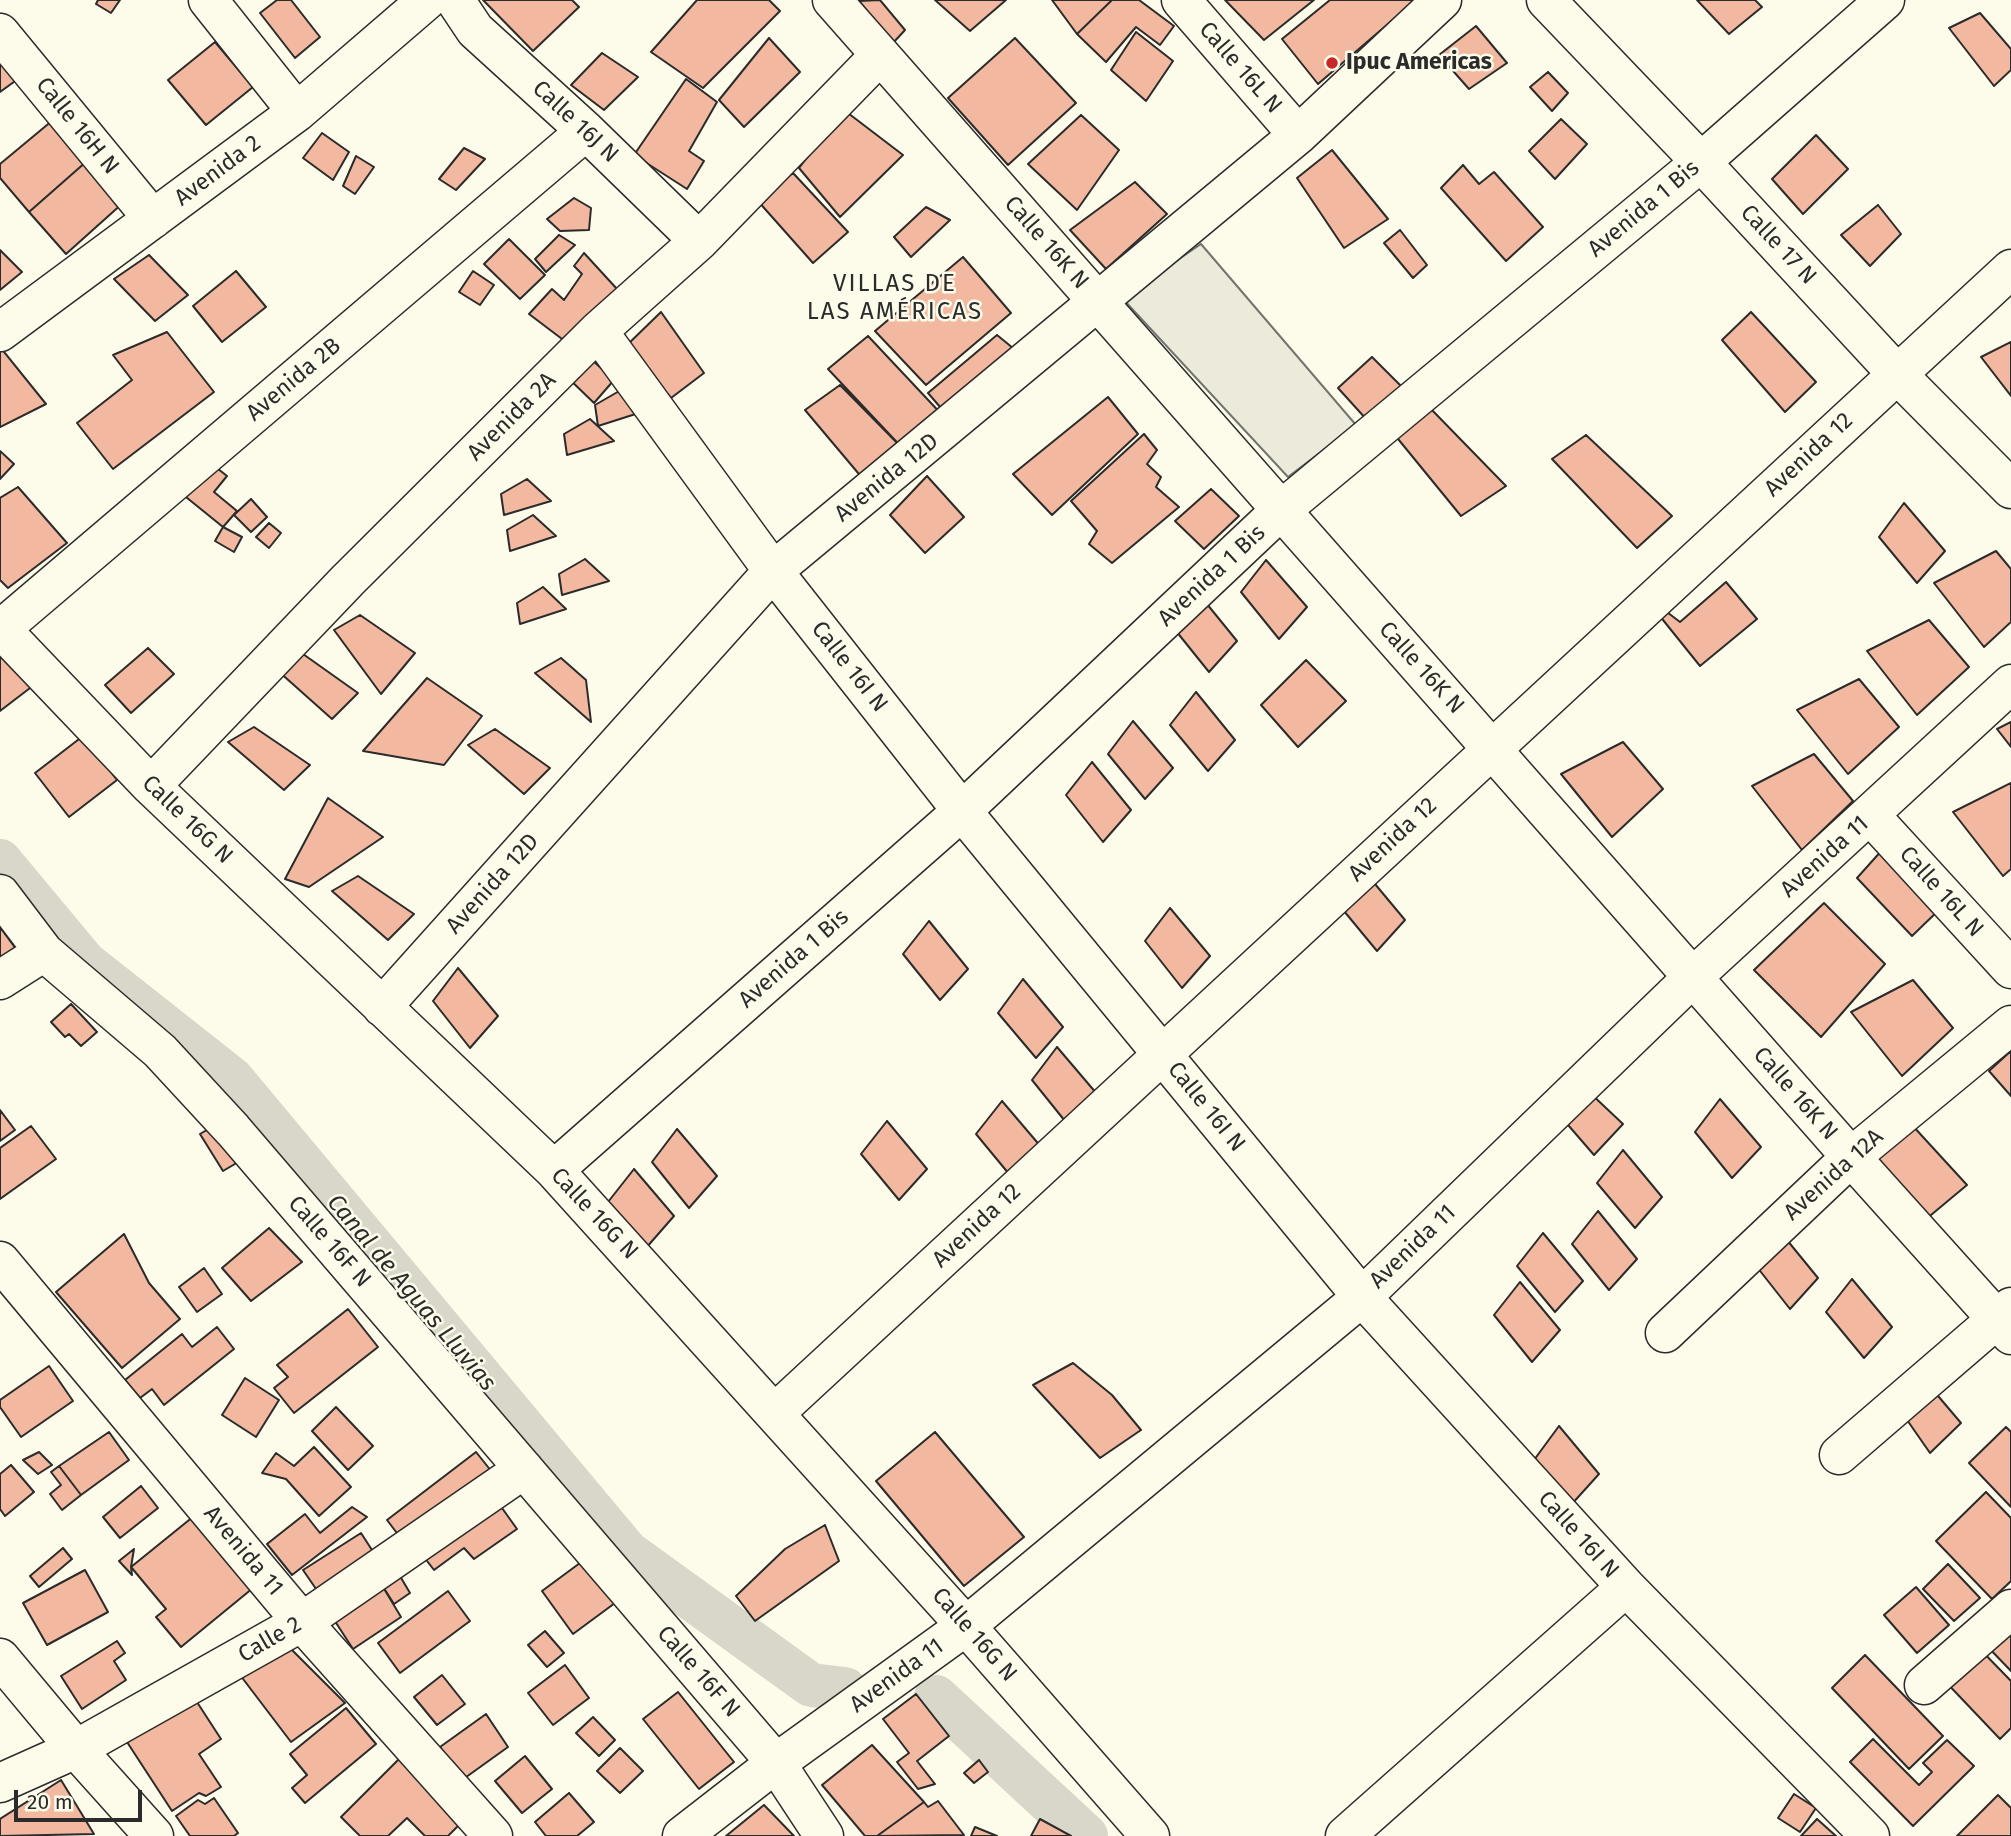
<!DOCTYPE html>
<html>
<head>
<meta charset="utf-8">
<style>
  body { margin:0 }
  #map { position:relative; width:2011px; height:1836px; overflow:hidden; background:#fdfbea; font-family:"Fira Sans",sans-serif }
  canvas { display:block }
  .scale { position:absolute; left:14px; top:1790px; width:128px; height:32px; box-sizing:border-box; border:4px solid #2b2b2b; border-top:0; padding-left:9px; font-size:21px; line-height:24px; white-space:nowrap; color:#2b2b2b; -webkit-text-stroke:5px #fdfbea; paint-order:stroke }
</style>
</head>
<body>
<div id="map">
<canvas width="2011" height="1836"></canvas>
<div class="scale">20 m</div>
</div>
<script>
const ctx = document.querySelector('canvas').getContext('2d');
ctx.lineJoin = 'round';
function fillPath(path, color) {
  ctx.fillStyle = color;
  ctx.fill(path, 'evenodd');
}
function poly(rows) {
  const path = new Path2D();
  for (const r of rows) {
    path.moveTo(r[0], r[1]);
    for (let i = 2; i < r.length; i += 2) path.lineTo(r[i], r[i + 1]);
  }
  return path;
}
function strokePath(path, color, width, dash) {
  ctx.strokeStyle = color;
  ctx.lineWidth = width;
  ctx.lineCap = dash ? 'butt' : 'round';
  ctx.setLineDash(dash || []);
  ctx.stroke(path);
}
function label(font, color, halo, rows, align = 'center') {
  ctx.font = font + ' "Fira Sans",sans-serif';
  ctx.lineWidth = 5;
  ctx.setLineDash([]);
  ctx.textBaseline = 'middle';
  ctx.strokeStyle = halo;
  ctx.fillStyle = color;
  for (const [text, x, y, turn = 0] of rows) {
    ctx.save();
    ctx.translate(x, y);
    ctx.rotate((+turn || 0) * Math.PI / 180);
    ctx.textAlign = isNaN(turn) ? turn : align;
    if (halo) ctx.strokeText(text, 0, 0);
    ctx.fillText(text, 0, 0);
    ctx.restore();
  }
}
const green = poly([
  [1201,244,1356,425,1288,477,1122,298,1201,244]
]);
fillPath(green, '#ecebdb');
strokePath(green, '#74746e', 2);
strokePath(poly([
  [0,861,85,963,232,1079,627,1552,811,1685,845,1689],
  [936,1697,1086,1836]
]), '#d8d7c9', 44);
const building = poly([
  [98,0,120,0,111,13,96,4,98,0],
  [277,0,291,0,320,37,295,58,260,13,277,0],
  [483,0,572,0,579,7,533,51,483,0],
  [697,0,769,0,780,11,703,88,651,52,697,0],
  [880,0,905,30,893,43,859,1,880,0],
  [935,0,1006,0,970,31,935,0],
  [1052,0,1112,0,1077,34,1052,0],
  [1112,0,1139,0,1174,26,1160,45,1136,27,1106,62,1077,34,1112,0],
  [1225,0,1314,0,1264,40,1225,0],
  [1330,0,1416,0,1318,84,1282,39,1330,0],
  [1697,0,1755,0,1762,7,1729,34,1697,0],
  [1980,13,2011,49,2011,70,1994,86,1949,28,1980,13],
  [1476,26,1507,63,1469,89,1439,55,1476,26],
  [1136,32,1173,61,1146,101,1111,70,1136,32],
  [769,38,800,72,744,127,719,100,769,38],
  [1015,38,1076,103,1008,165,948,98,1015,38],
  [215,42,253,87,206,125,168,80,215,42],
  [602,53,638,77,604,110,571,85,602,53],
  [0,54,18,79,0,92,0,54],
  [1548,72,1568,93,1552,111,1530,87,1548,72],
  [686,79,717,102,689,151,704,161,687,189,634,155,686,79],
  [844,110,903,155,840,217,799,168,844,110],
  [59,115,87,161,29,212,0,178,0,164,59,115],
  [1081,115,1119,150,1077,210,1028,164,1081,115],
  [1561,119,1587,144,1555,179,1529,151,1561,119],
  [322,133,349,152,333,180,303,158,322,133],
  [1816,135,1848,169,1803,214,1772,179,1816,135],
  [464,148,485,159,456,190,439,179,464,148],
  [1332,150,1388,219,1344,248,1297,178,1332,150],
  [356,156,374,167,355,194,343,186,356,156],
  [87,161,124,202,66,254,29,212,87,161],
  [1463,165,1479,184,1494,172,1543,227,1506,261,1441,188,1463,165],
  [793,173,848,232,813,263,757,200,793,173],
  [1135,182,1167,214,1106,269,1070,230,1135,182],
  [574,198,591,208,589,230,560,231,547,219,574,198],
  [1878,205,1901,234,1870,266,1841,235,1878,205],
  [926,207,950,220,911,257,894,237,926,207],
  [1400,230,1427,265,1413,278,1384,243,1400,230],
  [559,235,575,245,546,272,535,259,559,235],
  [509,239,545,275,520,299,484,264,509,239],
  [0,250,22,272,0,290,0,250],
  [584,253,617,289,566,342,529,314,552,289,564,300,582,274,574,266,584,253],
  [149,255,188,295,155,321,114,279,149,255],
  [963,257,1011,313,926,385,875,331,963,257],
  [236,271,266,307,222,342,193,306,236,271],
  [473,271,494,285,480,305,459,292,473,271],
  [661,312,704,373,671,398,625,347,661,312],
  [1751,312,1816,382,1785,412,1722,340,1751,312],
  [167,332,214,392,113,469,77,423,132,380,113,355,167,332],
  [997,335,1019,353,947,415,928,393,997,335],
  [868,336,946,419,908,454,828,369,868,336],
  [2011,342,2011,396,1981,357,2011,342],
  [0,347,46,404,0,427,0,347],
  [1372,357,1404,389,1367,420,1338,388,1372,357],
  [591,359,614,380,594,403,564,374,591,359],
  [840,385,908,454,869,486,805,410,840,385],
  [621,390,645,411,598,426,595,405,621,390],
  [1108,397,1138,434,1052,515,1013,474,1108,397],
  [1430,408,1506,486,1461,516,1394,434,1430,408],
  [590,419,614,441,567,455,564,434,590,419],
  [1144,434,1157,450,1147,464,1161,477,1156,487,1179,507,1112,563,1089,544,1097,531,1071,501,1144,434],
  [1586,435,1672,516,1637,548,1552,459,1586,435],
  [0,451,14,464,0,479,0,451],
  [208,461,227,476,214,492,237,511,223,527,181,493,208,461],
  [927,476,964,517,925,553,890,515,927,476],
  [527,479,551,501,504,515,501,494,527,479],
  [18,487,67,543,8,588,0,580,0,498,18,487],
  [1211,489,1239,516,1204,549,1175,521,1211,489],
  [251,499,267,517,251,532,234,515,251,499],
  [1904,503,1945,551,1917,583,1879,537,1904,503],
  [533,515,556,536,510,551,507,530,533,515],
  [269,523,281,533,269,548,256,537,269,523],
  [223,527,242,537,234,552,215,541,223,527],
  [1996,551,2011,569,2011,622,1984,647,1934,583,1996,551],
  [585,559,609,581,562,595,559,574,585,559],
  [1266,560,1307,607,1279,639,1241,592,1266,560],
  [1726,582,1757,619,1700,666,1659,615,1663,609,1680,622,1726,582],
  [543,587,566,609,520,624,517,603,543,587],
  [1198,593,1237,641,1209,672,1172,626,1198,593],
  [360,615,415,653,381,694,334,630,360,615],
  [1929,620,1969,667,1917,715,1867,651,1929,620],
  [0,646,34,685,0,711,0,646],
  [148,648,174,674,131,713,105,685,148,648],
  [303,654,358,693,332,719,277,670,303,654],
  [561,658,586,680,591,722,535,673,561,658],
  [1306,660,1346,701,1298,747,1261,705,1306,660],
  [427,678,482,716,444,765,363,751,427,678],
  [1859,679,1899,727,1848,774,1797,710,1859,679],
  [1196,692,1235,740,1208,771,1170,725,1196,692],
  [1133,721,1173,768,1145,799,1108,754,1133,721],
  [2011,722,2011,747,1997,729,2011,722],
  [254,727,310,765,284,790,228,742,254,727],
  [495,729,550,768,524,794,468,745,495,729],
  [83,736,117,780,69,817,35,773,83,736],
  [1623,742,1663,789,1612,837,1561,774,1623,742],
  [1814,754,1853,801,1802,850,1752,786,1814,754],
  [1092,762,1131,810,1103,842,1066,795,1092,762],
  [2011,783,2011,869,2003,876,1953,812,2011,783],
  [328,798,383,837,309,887,285,879,328,798],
  [1883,849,1943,906,1912,936,1857,878,1883,849],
  [1365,872,1405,920,1377,951,1339,905,1365,872],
  [358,876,414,914,388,940,332,891,358,876],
  [1824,903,1885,964,1821,1037,1754,970,1824,903],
  [1170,908,1210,956,1182,988,1145,941,1170,908],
  [929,921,968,969,940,1000,903,954,929,921],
  [0,927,19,953,0,966,0,927],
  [458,968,498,1016,470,1048,433,1001,458,968],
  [1023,979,1063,1027,1036,1058,998,1013,1023,979],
  [1913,980,1953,1028,1902,1076,1851,1012,1913,980],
  [71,1004,97,1032,81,1046,69,1034,65,1037,51,1022,71,1004],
  [1057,1047,1097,1094,1069,1126,1032,1080,1057,1047],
  [2011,1051,2011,1096,1989,1071,2011,1051],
  [1588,1091,1623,1124,1594,1155,1562,1118,1588,1091],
  [1720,1099,1761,1147,1732,1178,1695,1132,1720,1099],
  [1002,1101,1042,1148,1014,1180,976,1134,1002,1101],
  [0,1110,15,1130,0,1141,0,1110],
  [887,1121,927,1169,899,1200,861,1154,887,1121],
  [217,1124,240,1161,223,1171,200,1134,217,1124],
  [1912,1125,1967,1185,1925,1220,1874,1159,1912,1125],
  [31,1126,56,1159,0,1199,0,1148,31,1126],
  [677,1129,717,1176,689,1208,652,1162,677,1129],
  [1623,1150,1662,1197,1635,1228,1597,1183,1623,1150],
  [634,1169,674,1216,646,1248,608,1202,634,1169],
  [1598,1211,1637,1259,1609,1290,1572,1244,1598,1211],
  [269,1228,302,1262,251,1301,222,1268,269,1228],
  [1778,1229,1818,1278,1790,1309,1753,1262,1778,1229],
  [1543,1233,1583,1281,1555,1312,1517,1266,1543,1233],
  [124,1234,149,1283,180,1319,122,1368,56,1292,124,1234],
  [204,1268,222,1294,197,1312,179,1287,204,1268],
  [1852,1279,1892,1327,1864,1358,1826,1312,1852,1279],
  [1520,1282,1560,1330,1532,1362,1494,1315,1520,1282],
  [348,1309,378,1347,294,1413,274,1388,288,1377,277,1365,348,1309],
  [217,1327,234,1349,164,1405,152,1389,140,1398,125,1380,182,1334,192,1347,217,1327],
  [1073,1363,1112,1395,1141,1430,1100,1458,1033,1385,1073,1363],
  [49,1366,73,1401,21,1437,0,1407,0,1400,49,1366],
  [245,1378,279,1400,256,1437,222,1415,245,1378],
  [1933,1390,1961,1423,1930,1453,1905,1417,1933,1390],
  [336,1407,373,1446,348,1470,312,1431,336,1407],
  [1559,1426,1599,1474,1571,1505,1534,1460,1559,1426],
  [2006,1427,2011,1432,2011,1507,1969,1463,2006,1427],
  [109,1432,129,1460,81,1495,59,1466,109,1432],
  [935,1432,1024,1537,964,1586,876,1481,935,1432],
  [314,1447,351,1487,319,1516,286,1479,262,1473,276,1453,294,1466,314,1447],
  [39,1452,52,1465,38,1474,23,1460,39,1452],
  [476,1452,496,1477,406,1545,387,1520,476,1452],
  [11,1465,34,1492,5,1516,0,1509,0,1474,11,1465],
  [59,1466,81,1495,62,1510,50,1494,61,1485,51,1472,59,1466],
  [141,1486,158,1508,120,1538,103,1517,141,1486],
  [1986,1492,2011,1518,2011,1581,1992,1599,1936,1541,1986,1492],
  [492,1494,517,1529,474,1559,464,1548,434,1570,417,1548,492,1494],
  [352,1507,367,1517,292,1575,267,1544,305,1514,320,1533,352,1507],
  [194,1516,253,1588,181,1647,156,1617,166,1609,131,1567,194,1516],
  [825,1525,839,1561,755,1621,736,1596,785,1549,825,1525],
  [361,1533,381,1564,325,1602,303,1570,361,1533],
  [63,1548,72,1559,39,1587,30,1576,63,1548],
  [134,1549,131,1567,132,1575,119,1561,134,1549],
  [584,1560,615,1603,573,1634,542,1591,584,1560],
  [1948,1564,1980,1598,1954,1621,1923,1589,1948,1564],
  [85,1570,108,1612,47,1645,23,1603,85,1570],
  [397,1571,410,1593,394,1604,380,1582,397,1571],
  [380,1582,401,1617,353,1649,329,1612,380,1582],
  [1916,1587,1949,1625,1917,1653,1884,1615,1916,1587],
  [448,1591,470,1621,400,1673,378,1643,448,1591],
  [545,1631,564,1653,547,1667,528,1645,545,1631],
  [2011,1631,2011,1671,1986,1645,2011,1631],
  [281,1639,345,1703,291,1742,237,1671,281,1639],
  [117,1641,125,1653,114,1661,126,1680,82,1709,61,1676,117,1641],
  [1976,1645,2011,1681,2011,1728,2000,1739,1942,1678,1976,1645],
  [1865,1655,1943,1736,1909,1769,1832,1688,1865,1655],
  [565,1665,589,1698,553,1725,528,1693,565,1665],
  [442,1675,465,1704,437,1725,414,1697,442,1675],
  [678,1692,734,1762,699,1789,643,1719,678,1692],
  [916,1694,949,1736,917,1761,935,1784,918,1789,897,1762,909,1753,883,1719,916,1694],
  [195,1699,221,1739,199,1754,221,1787,206,1796,199,1793,172,1811,127,1742,195,1699],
  [346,1708,376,1744,305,1803,292,1788,307,1775,290,1754,346,1708],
  [486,1714,508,1747,462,1780,440,1747,486,1714],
  [593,1717,615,1740,599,1756,576,1733,593,1717],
  [1873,1739,1919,1785,1932,1772,1923,1763,1947,1740,1974,1766,1913,1826,1850,1762,1873,1739],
  [872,1745,924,1802,877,1836,865,1836,822,1785,872,1745],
  [620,1748,643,1771,620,1793,597,1771,620,1748],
  [525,1756,552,1789,522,1813,495,1781,525,1756],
  [400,1758,463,1821,448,1836,425,1836,407,1818,388,1836,360,1836,341,1817,400,1758],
  [979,1760,988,1772,974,1783,964,1773,979,1760],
  [61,1780,94,1834,0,1836,0,1819,61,1780],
  [569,1793,594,1822,577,1836,546,1836,535,1822,569,1793],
  [1794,1794,1816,1808,1800,1832,1778,1818,1794,1794],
  [1998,1795,2011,1808,2011,1836,1957,1836,1998,1795],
  [214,1798,238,1833,234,1836,190,1836,176,1816,198,1800,205,1804,214,1798],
  [938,1801,964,1835,877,1836,924,1802,928,1807,938,1801],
  [764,1805,794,1836,726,1836,764,1805],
  [1040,1819,1071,1836,1031,1836,1040,1819],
  [1817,1819,1836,1836,1801,1836,1817,1819],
  [975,1827,997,1836,971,1836,975,1827]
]);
fillPath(building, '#f2b8a0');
strokePath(building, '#2b2b2b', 2);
const minor = poly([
  [208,0,297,112],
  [455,0,475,30,586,131,699,241],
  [1181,0,1298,135],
  [1546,0,1701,162,1897,374,2011,489],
  [0,33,153,219],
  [598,331,773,571,962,811,1362,1297,1626,1587,1870,1836],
  [0,332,297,112,427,0],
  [0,628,151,786,554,1170,966,1626,1150,1836],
  [1,629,586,131],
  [151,786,348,580,598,331,699,241,880,55],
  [1870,815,2011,969],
  [0,894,44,952,160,1051,233,1130,776,1763,824,1836],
  [0,980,44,952],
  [382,1007,773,571,1298,135,1442,0],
  [554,1170,962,811,1280,511,1701,162,1885,0],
  [0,1261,302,1622,493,1836],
  [1665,1333,1851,1157,2011,1025],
  [775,1413,2011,269],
  [1839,1455,2011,1307],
  [0,1658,76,1749,154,1836],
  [1924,1685,2011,1609],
  [0,1783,76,1749,302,1622,524,1469],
  [682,1836,776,1763,966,1626,1362,1297,1694,976,2011,684],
  [1345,1836,1626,1587]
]);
const tertiary = poly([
  [832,0,1851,1157,2011,1335]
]);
strokePath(minor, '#2b2b2b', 41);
strokePath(tertiary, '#2b2b2b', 41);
strokePath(minor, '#fdfbea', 38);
strokePath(tertiary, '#fdfbea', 38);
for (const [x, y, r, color] of [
  [1332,63,7,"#c62828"]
]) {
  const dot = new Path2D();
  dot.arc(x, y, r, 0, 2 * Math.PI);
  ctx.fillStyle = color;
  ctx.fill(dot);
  strokePath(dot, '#fdfbea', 2.5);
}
label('bold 23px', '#2b2b2b', '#fdfbea', [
  ["Ipuc Americas",1346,63]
], 'left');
label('23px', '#2b2b2b', '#fdfbea', [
  ["Calle 16L N",1240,68,49],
  ["Calle 16J N",575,122,43],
  ["Calle 16H N",77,126,51],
  ["Avenida 2",218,171,-37],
  ["Avenida 1 Bis",1644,209,-40],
  ["Calle 16K N",1046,243,49],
  ["Calle 17 N",1778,245,47],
  ["Avenida 2B",294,380,-40],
  ["Avenida 2A",512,417,-45],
  ["Avenida 12",1809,455,-43],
  ["Avenida 12D",887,478,-39],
  ["Avenida 1 Bis",1212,576,-43],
  ["Calle 16I N",849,667,52],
  ["Calle 16K N",1421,668,48],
  ["Calle 16G N",187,820,44],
  ["Avenida 12",1393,840,-43],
  ["Avenida 11",1825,857,-42],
  ["Avenida 12D",493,884,-48],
  ["Calle 16L N",1941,892,48],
  ["Avenida 1 Bis",794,959,-41],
  ["Calle 16K N",1795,1094,49],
  ["Calle 16I N",1206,1107,51],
  ["Avenida 12A",1834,1175,-42],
  ["Calle 16G N",594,1214,47],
  ["Avenida 12",977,1226,-43],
  ["Calle 16F N",329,1242,49],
  ["Avenida 11",1413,1247,-44],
  ["Calle 16I N",1578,1535,48],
  ["Avenida 11",243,1551,50],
  ["Calle 16G N",974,1635,49],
  ["Calle 2",270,1640,-30],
  ["Calle 16F N",698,1672,49],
  ["Avenida 11",897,1676,-36]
]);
ctx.letterSpacing = '2px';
label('24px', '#2b2b2b', '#fdfbea', [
  ["VILLAS DE",895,284],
  ["LAS AMÉRICAS",895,312]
]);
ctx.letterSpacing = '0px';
label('italic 24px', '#2b2b2b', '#fdfbea', [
  ["Canal de Aguas Lluvias",411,1293,50]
]);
</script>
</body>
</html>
